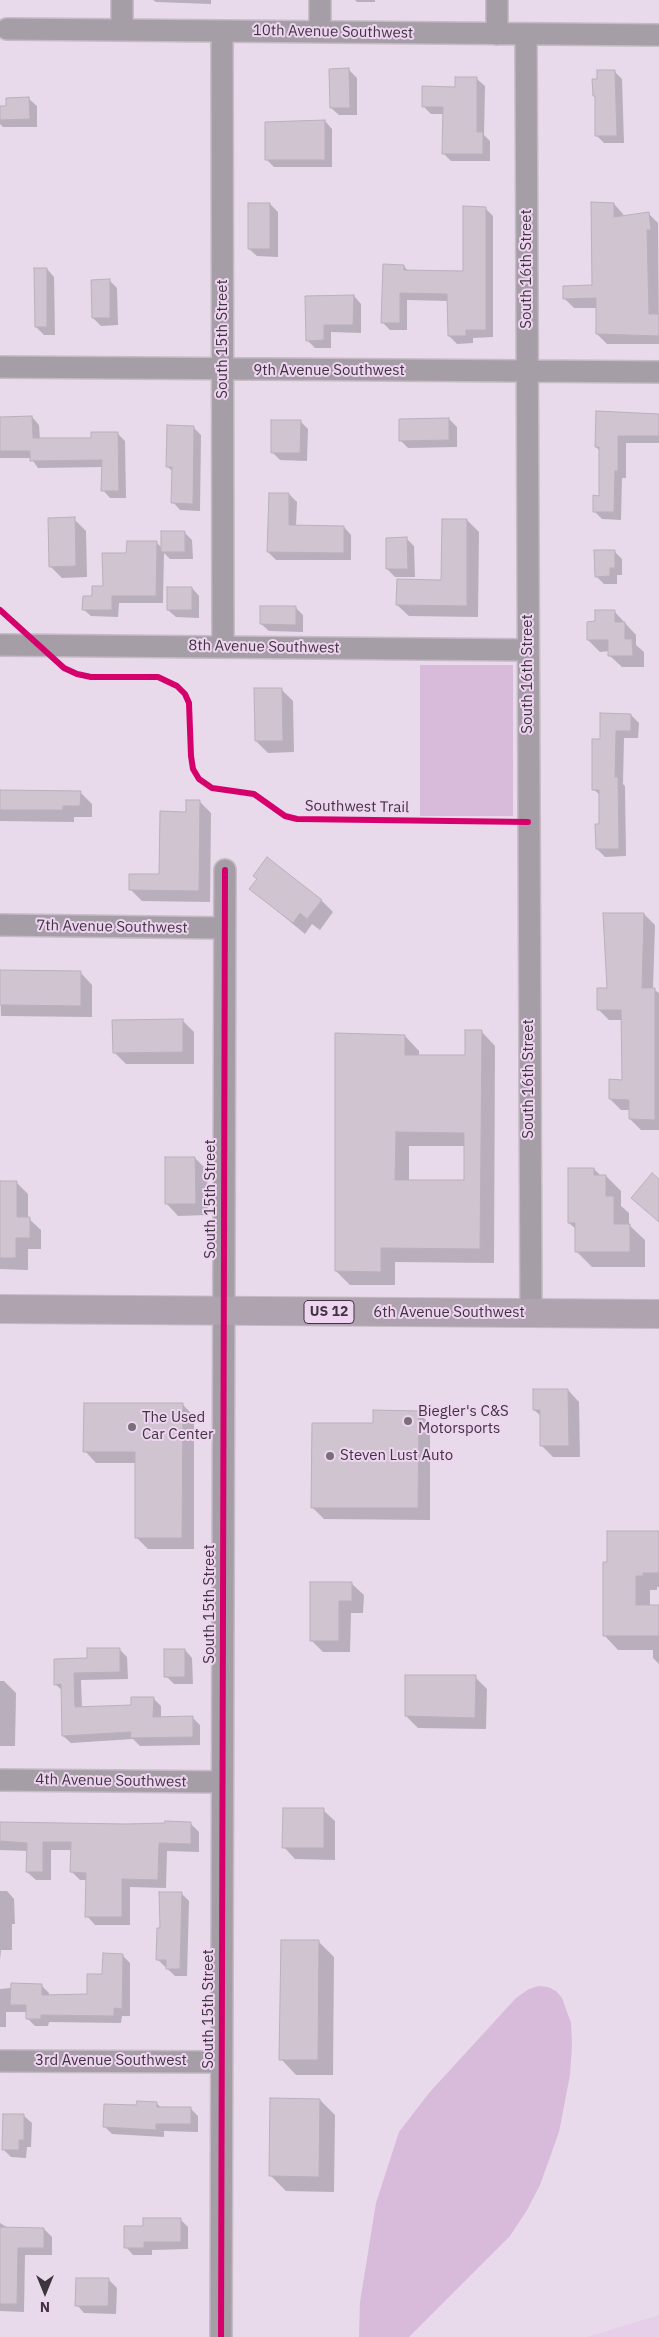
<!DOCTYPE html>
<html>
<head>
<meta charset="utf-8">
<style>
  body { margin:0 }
  #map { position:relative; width:659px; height:2337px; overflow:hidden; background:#e8daea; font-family:"IBM Plex Sans",sans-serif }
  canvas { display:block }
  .north { position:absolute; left:20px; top:2267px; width:50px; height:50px; -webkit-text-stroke:4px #eed4f0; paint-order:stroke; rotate:180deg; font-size:14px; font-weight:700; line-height:20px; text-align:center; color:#3e343f }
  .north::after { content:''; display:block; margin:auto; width:18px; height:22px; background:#3e343f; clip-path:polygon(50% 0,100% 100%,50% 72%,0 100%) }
</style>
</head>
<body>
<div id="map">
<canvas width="659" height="2337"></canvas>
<div class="north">N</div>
</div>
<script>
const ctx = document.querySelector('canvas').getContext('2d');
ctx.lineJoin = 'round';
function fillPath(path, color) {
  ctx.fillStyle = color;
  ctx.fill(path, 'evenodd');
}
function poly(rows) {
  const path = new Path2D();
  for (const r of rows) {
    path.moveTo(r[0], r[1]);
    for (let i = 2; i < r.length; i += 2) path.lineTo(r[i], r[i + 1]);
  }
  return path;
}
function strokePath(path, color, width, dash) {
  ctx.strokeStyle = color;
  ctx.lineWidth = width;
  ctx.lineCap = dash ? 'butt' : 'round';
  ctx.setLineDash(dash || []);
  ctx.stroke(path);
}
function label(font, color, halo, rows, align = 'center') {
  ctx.font = font + ' "IBM Plex Sans",sans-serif';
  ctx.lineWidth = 4;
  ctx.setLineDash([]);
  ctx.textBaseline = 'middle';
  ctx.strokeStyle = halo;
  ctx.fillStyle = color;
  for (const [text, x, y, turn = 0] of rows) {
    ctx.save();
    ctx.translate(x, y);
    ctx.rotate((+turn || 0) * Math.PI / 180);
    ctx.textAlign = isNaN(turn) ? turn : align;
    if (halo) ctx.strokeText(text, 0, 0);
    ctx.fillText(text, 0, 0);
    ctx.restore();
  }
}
fillPath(poly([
  [659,2315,659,2337,587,2337]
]), '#e6d0e9');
fillPath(poly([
  [420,665,513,665,513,816,420,816],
  [539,1986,548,1987,556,1991,562,1998,571,2023,572,2045,570,2075,559,2132,540,2185,527,2210,510,2236,409,2337,359,2337,360,2302,376,2203,399,2132,429,2093,516,1998,529,1989]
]), '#d8badb');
fillPath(poly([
  [153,0,211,0,211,4,156,2],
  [355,0,375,0,375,2,357,2],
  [349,70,357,78,357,115,339,115,331,108],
  [614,71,622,79,624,143,604,143,596,135,596,98,594,96,599,80],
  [477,79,485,86,484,135,490,141,490,161,451,161,443,153,444,114,431,114,423,106],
  [29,99,37,106,37,127,3,127,0,124,0,107,7,107],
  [325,121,332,129,332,167,274,167,266,159],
  [270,204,278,212,278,257,257,256,249,249],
  [614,204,623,214,623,217,648,213,658,223,659,344,607,344,597,334,597,308,574,308,565,299,593,287],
  [485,208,493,216,493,337,473,338,473,343,457,344,449,336,449,301,407,300,407,330,390,330,382,322,404,266,409,272,465,273],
  [47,269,54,277,55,335,44,335,36,327],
  [109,280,117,288,118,325,101,326,93,318],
  [354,296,361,304,361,333,331,332,331,348,315,348,307,340],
  [597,412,659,416,659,443,626,443,626,478,622,478,621,520,602,519,594,511,600,497,600,451,596,447],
  [0,417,32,417,39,425,40,440,92,439,117,433,125,441,126,498,110,498,103,490,103,467,38,468,31,458,0,458],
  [449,419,457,427,457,447,408,448,400,440],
  [300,421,308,429,307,461,280,460,272,452],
  [193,427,201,435,200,511,180,510,173,502,173,472,167,466],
  [289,494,297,502,296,526,344,527,351,535,351,560,276,560,268,552],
  [74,519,86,531,87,577,62,578,50,566],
  [467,520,479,532,478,617,409,616,397,605,442,581],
  [184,532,192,540,193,559,170,559,164,553,163,603,119,603,118,617,91,616,83,609,104,588,128,554,156,542,162,548],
  [407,539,414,546,415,577,395,577,387,569],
  [614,551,622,559,622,575,617,575,617,584,604,584,596,576],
  [192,588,199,596,199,618,176,617,168,610],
  [295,607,303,615,303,632,269,631,261,624],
  [614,611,636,635,636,645,644,652,644,667,622,667,610,656,610,651,600,652,588,640,596,622],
  [281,689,293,701,294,752,268,753,256,741],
  [631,715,639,723,638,738,624,738,623,784,625,786,626,856,605,857,597,849,600,825,600,795,593,789,601,741],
  [0,792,80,792,92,804,92,817,74,817,74,822,0,821],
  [199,801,211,813,210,902,142,901,130,889,161,875,187,813],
  [268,859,322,901,333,912,320,930,312,924,305,934,251,889,259,879],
  [644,914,655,925,653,989,659,993,659,1130,641,1130,630,1119,630,1110,621,1110,610,1099,623,1081,623,1020,609,1020,598,1009],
  [0,972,81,973,92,985,92,1017,1,1016],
  [182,1020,194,1032,194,1064,126,1064,114,1052],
  [481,1031,495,1046,494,1263,395,1262,395,1285,350,1285,336,1271,405,1036,419,1051,419,1056,466,1057],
  [409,1146,466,1146,465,1182,409,1181],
  [195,1158,207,1170,208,1215,178,1216,167,1204],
  [594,1169,601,1176,606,1176,621,1191,621,1206,629,1213,629,1225,645,1240,645,1267,592,1267,576,1251,576,1229,569,1223],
  [0,1182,16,1182,28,1194,28,1218,41,1230,41,1249,28,1249,28,1270,0,1269],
  [568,1390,579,1402,580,1457,553,1457,542,1446,541,1416,534,1410],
  [182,1404,194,1416,194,1549,148,1549,136,1537,136,1463,96,1463,85,1451],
  [418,1412,430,1424,430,1520,324,1519,312,1507,375,1424],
  [659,1532,659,1587,657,1587,657,1590,650,1590,650,1606,659,1606,659,1664,653,1658,653,1650,618,1650,604,1635,608,1563],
  [311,1583,352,1584,364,1595,363,1613,351,1613,350,1652,323,1652,311,1640],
  [119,1649,127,1657,128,1679,81,1680,82,1708,132,1706,153,1698,161,1706,161,1718,192,1717,200,1725,200,1745,140,1746,133,1739,71,1743,63,1736,63,1691,55,1684,89,1660],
  [185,1650,192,1658,193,1684,174,1684,166,1676],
  [475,1677,487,1689,486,1729,418,1728,406,1716],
  [0,1681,4,1681,16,1693,15,1746,0,1746],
  [323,1810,335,1821,335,1860,295,1859,284,1847],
  [190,1823,199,1832,199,1852,167,1851,166,1888,130,1887,130,1925,95,1925,87,1916,87,1880,80,1880,71,1871,72,1850,51,1850,51,1880,36,1880,27,1872,28,1851,0,1850,0,1824,126,1825],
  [0,1891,7,1891,14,1899,15,1924,12,1924,12,1950,1,1950,0,1960],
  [181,1893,189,1901,187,1976,175,1976,157,1959,161,1929],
  [319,1942,334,1957,333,2075,296,2075,281,2059],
  [122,1955,130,1963,130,2016,122,2016,121,2023,49,2022,48,2026,35,2026,27,2018,27,2012,6,2012,6,2027,0,2027,0,1989,41,1985,49,1993,49,1996,88,1996],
  [320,2100,335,2115,334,2192,286,2191,270,2175],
  [156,2103,162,2108,190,2108,198,2116,198,2132,164,2131,164,2137,112,2134,104,2126,138,2106],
  [24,2116,32,2123,31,2147,27,2147,26,2158,11,2157,4,2150],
  [180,2219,188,2227,188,2249,152,2250,152,2255,133,2255,126,2247,144,2227],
  [0,2223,8,2228,44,2229,52,2237,52,2255,25,2255,24,2312,0,2311],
  [109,2280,117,2288,116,2314,84,2313,77,2305]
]), '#0003');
const building = poly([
  [349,68,350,108,330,108,329,69,349,68],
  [597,70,615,70,617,136,595,136,595,96,593,96,592,79,597,79,597,70],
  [455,77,477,77,477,132,483,132,483,154,442,154,443,107,422,107,422,86,455,87,455,77],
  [29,97,30,119,0,120,0,106,6,106,6,98,29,97],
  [325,120,325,160,265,160,265,122,325,120],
  [591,202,614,203,614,217,649,212,651,230,647,230,649,314,659,314,659,336,596,334,596,298,563,299,563,286,592,285,591,202],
  [248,203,270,203,270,249,248,249,248,203],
  [463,206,486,207,486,330,466,330,466,336,448,336,447,294,400,293,400,323,381,323,383,264,404,265,404,270,463,271,463,206],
  [34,268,47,268,47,327,35,327,34,268],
  [110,279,110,318,92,318,91,280,110,279],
  [354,295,353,325,324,325,324,340,306,341,305,296,354,295],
  [596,411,659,414,659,436,618,436,618,471,615,471,614,512,593,512,593,495,599,496,599,447,595,447,596,411],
  [32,416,33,438,91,438,91,432,118,432,119,491,101,491,102,460,30,461,30,451,0,451,0,417,32,416],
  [449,418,449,440,399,441,399,419,449,418],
  [271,420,301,420,300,453,271,453,271,420],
  [167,425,194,426,193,504,171,503,172,467,166,467,167,425],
  [269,493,289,493,289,525,344,526,344,553,267,552,269,493],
  [75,517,76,566,49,567,48,518,75,517],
  [442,519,467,519,467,606,396,605,397,579,441,580,442,519],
  [161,531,185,531,185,552,161,552,161,531],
  [407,537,408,569,386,569,386,538,407,537],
  [127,541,157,541,156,596,112,596,112,610,82,610,83,596,92,596,92,586,103,586,102,553,126,553,127,541],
  [594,550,615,550,615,568,610,568,610,576,595,577,594,550],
  [167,587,192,587,192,610,167,610,167,587],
  [260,606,296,606,296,625,260,624,260,606],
  [595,610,615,610,615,622,625,622,625,639,632,639,633,656,608,656,608,640,587,640,587,622,595,621,595,610],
  [254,688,282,688,283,741,255,741,254,688],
  [600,713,631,714,631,731,616,731,615,777,618,777,619,849,596,849,595,824,599,824,599,790,592,790,592,739,600,739,600,713],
  [0,790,81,791,80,806,63,806,63,810,0,810,0,790],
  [186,800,200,800,199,891,129,890,129,874,159,874,160,811,186,812,186,800],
  [267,857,322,900,307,919,300,913,293,923,249,889,257,879,253,876,267,857],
  [603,913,644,913,642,988,655,988,655,1120,629,1119,629,1100,609,1099,609,1079,622,1080,621,1010,597,1010,597,988,607,988,603,913],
  [0,970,81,971,81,1006,0,1005,0,970],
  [183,1019,183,1052,113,1053,112,1020,183,1019],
  [465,1030,482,1030,480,1249,381,1248,381,1272,335,1271,335,1033,405,1035,405,1055,465,1055,465,1030],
  [396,1132,464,1133,464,1180,395,1180,396,1132],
  [165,1157,195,1157,196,1204,165,1204,165,1157],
  [568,1168,594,1168,594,1175,606,1175,606,1196,614,1196,614,1224,630,1224,630,1252,575,1252,575,1223,568,1223,568,1168],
  [652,1173,659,1179,659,1222,631,1198,652,1173],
  [0,1181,17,1181,17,1217,30,1217,30,1238,16,1238,16,1258,0,1258,0,1181],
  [533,1389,568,1389,569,1446,540,1446,540,1410,533,1410,533,1389],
  [84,1403,183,1403,182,1538,135,1538,135,1452,83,1452,84,1403],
  [373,1410,419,1411,418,1508,311,1508,312,1423,373,1423,373,1410],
  [607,1531,659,1531,659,1573,643,1573,643,1576,636,1576,636,1605,659,1605,659,1636,603,1636,603,1562,607,1562,607,1531],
  [310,1582,352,1582,352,1601,339,1601,339,1641,310,1641,310,1582],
  [87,1648,120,1648,120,1672,74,1673,75,1707,131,1705,131,1697,154,1697,153,1717,193,1716,193,1737,130,1738,131,1732,62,1736,61,1684,54,1685,54,1659,87,1658,87,1648],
  [164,1649,185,1649,185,1677,164,1677,164,1649],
  [405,1675,476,1675,475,1718,405,1716,405,1675],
  [283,1808,324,1808,324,1848,282,1848,283,1808],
  [165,1821,191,1822,191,1844,159,1843,158,1880,122,1879,122,1917,85,1917,86,1873,70,1872,71,1842,43,1842,43,1872,26,1872,27,1843,0,1841,0,1822,126,1824,165,1823,165,1821],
  [159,1892,182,1892,180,1969,166,1969,166,1960,156,1960,157,1928,160,1928,159,1892],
  [281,1940,319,1940,318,2060,279,2060,281,1940],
  [103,1953,123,1954,122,2009,114,2008,114,2016,41,2015,41,2019,26,2019,26,2005,10,2005,11,1983,42,1984,42,1995,87,1994,87,1974,102,1974,103,1953],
  [270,2098,320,2099,319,2177,269,2176,270,2098],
  [137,2101,157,2102,157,2107,191,2107,191,2124,156,2124,156,2130,103,2127,104,2104,136,2105,137,2101],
  [3,2114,24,2114,24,2140,19,2140,19,2150,2,2150,3,2114],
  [143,2218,181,2218,181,2242,144,2242,144,2248,124,2248,124,2226,143,2226,143,2218],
  [0,2227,44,2228,44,2248,18,2248,17,2304,0,2304,0,2227],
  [76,2278,109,2278,108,2306,75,2306,76,2278]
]);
fillPath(building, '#d0c4d1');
strokePath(building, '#baafbc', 1);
const minor = poly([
  [122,0,122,30],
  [320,0,320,31],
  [7,29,659,35],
  [222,31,223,647],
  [497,34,497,0],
  [526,35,531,1314],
  [0,367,659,372],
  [0,645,528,650],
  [0,925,224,928],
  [0,1780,222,1782],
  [0,2061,221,2062],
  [221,2337,225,870]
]);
const highway = poly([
  [0,1309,659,1314]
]);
strokePath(minor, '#c5bac6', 24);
strokePath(highway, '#c5bac6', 30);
strokePath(minor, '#a69ea7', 21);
strokePath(highway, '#afa3b0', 28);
strokePath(poly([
  [0,610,64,668,77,674,91,677,158,677,177,686,185,694,189,703,191,756,193,769,199,779,212,788,254,794,285,816,297,819,528,822],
  [221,2337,225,870]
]), '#d6006c', 6);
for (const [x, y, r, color] of [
  [408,1421,5,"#7a6e7b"],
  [132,1427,5,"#7a6e7b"],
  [330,1456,5,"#7a6e7b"]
]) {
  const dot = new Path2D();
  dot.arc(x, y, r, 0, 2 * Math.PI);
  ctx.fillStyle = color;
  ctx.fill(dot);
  strokePath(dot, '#eed4f0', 2);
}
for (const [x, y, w] of [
  [329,1312,50]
]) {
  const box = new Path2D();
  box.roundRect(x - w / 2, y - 11.5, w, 23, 4);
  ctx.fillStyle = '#eed4f0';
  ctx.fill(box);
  strokePath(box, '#3e343f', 1);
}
label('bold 14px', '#3e343f', null, [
  ["US 12",329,1312]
]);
label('15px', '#3e343f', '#eed4f0', [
  ["10th Avenue Southwest",333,32,1],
  ["South 16th Street",527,269,-90],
  ["South 15th Street",223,339,-90],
  ["9th Avenue Southwest",329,371],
  ["8th Avenue Southwest",264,647,1],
  ["South 16th Street",528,674,-90],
  ["Southwest Trail",357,807,1],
  ["7th Avenue Southwest",112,927,1],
  ["South 16th Street",529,1079,-90],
  ["South 15th Street",211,1199,-90],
  ["6th Avenue Southwest",449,1313],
  ["South 15th Street",210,1604,-90],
  ["4th Avenue Southwest",111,1781,1],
  ["South 15th Street",209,2009,-90],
  ["3rd Avenue Southwest",111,2061]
]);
label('15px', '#3e343f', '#eed4f0', [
  ["Biegler's C&S",418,1412],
  ["Motorsports",418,1429],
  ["The Used",142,1418],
  ["Car Center",142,1435],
  ["Steven Lust Auto",340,1456]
], 'left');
</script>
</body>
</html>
